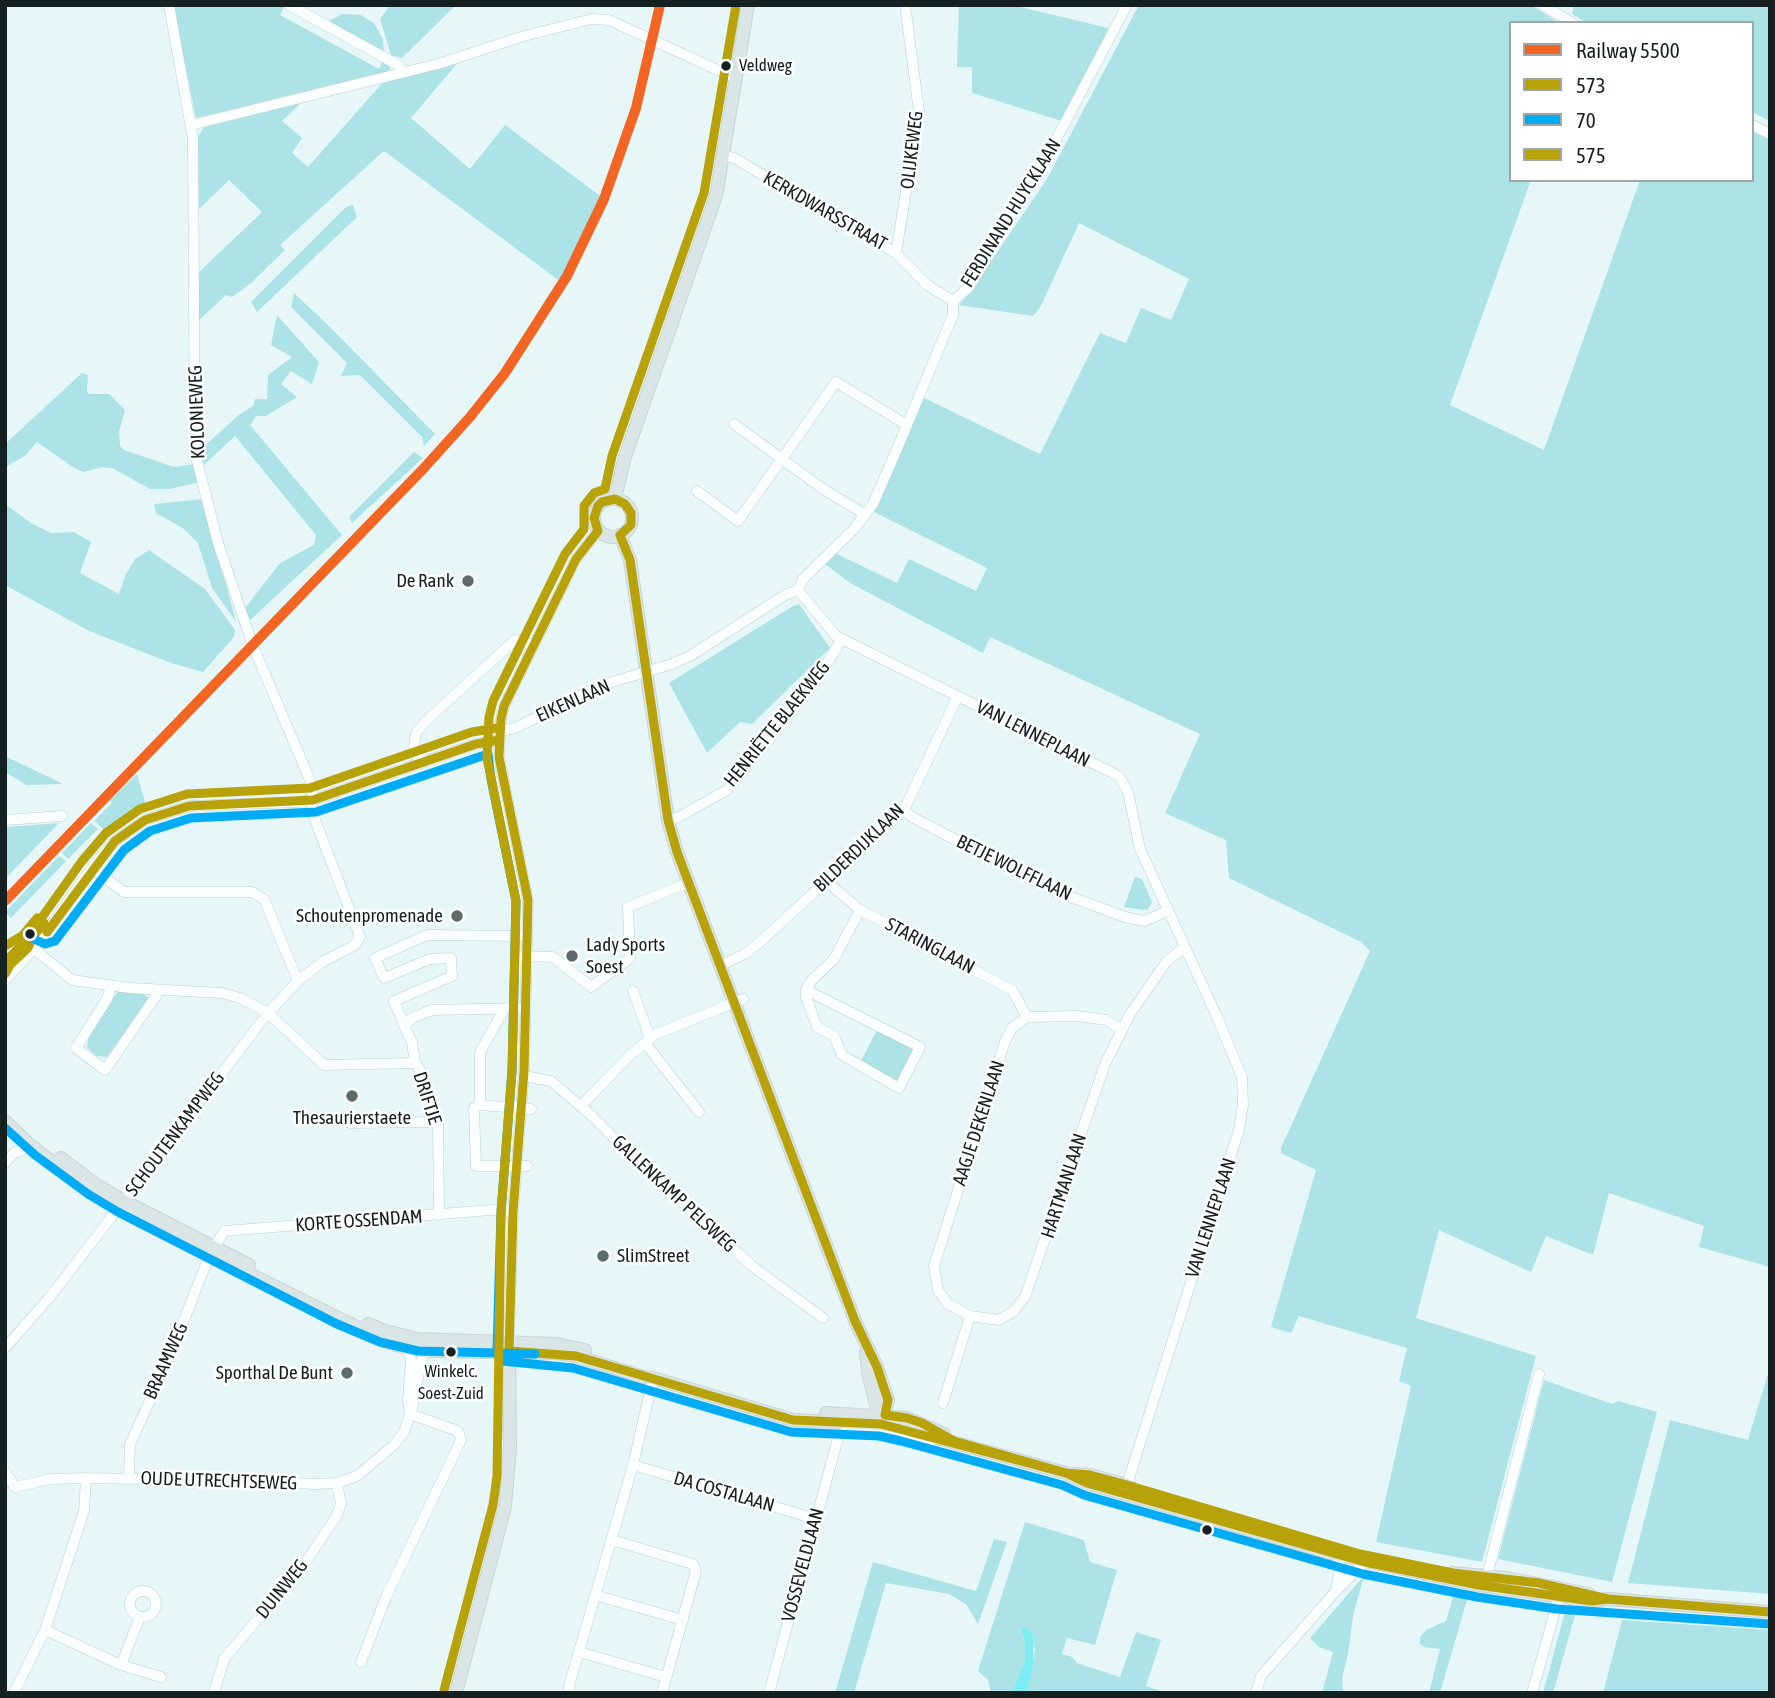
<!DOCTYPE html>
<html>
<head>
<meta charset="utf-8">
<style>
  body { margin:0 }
  #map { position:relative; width:1775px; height:1698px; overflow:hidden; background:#e7f7f7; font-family:"Asap Condensed",sans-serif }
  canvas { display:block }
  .frame { position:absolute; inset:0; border:7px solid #152020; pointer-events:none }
  .legend { position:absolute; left:1509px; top:21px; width:245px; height:161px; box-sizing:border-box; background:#fff; border:2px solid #a1a6a6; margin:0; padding:9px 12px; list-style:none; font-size:21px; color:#152020 }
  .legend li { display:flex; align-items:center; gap:14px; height:35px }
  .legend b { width:35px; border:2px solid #a1a6a6 }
</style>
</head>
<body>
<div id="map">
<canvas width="1775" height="1698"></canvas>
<div class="frame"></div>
<ul class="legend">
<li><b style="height:9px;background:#f26522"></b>Railway 5500</li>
<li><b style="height:9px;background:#b7a20a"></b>573</li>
<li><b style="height:9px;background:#01acf4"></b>70</li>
<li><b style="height:9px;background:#b7a20a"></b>575</li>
</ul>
</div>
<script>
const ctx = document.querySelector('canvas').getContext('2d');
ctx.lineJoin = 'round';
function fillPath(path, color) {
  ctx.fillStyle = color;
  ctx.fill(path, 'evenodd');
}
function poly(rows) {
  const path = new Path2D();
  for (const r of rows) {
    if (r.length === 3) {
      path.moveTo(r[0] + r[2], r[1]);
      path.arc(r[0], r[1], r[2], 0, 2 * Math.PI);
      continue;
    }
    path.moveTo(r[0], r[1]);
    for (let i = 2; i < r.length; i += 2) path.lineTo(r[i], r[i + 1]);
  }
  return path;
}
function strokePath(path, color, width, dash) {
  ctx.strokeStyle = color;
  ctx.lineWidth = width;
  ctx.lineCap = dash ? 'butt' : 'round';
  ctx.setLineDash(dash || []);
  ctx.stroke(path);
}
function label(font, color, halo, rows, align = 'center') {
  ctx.font = font + ' "Asap Condensed",sans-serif';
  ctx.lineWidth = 5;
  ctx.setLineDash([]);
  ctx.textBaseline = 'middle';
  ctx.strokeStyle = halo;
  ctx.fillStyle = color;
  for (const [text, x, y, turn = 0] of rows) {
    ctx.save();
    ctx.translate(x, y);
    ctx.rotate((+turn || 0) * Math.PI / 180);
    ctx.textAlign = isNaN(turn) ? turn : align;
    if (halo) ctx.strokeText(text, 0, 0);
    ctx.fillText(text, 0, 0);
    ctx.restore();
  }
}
fillPath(poly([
  [173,5,285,5,280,15,379,69,383,60,391,69,386,74,196,118],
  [390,5,456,5,402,58,391,55,380,19],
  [959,5,1012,5,1112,29,1062,121,972,93,972,67,957,67],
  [1139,5,1531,5,1559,23,1511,23,1511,180,1531,180,1450,405,1544,450,1640,180,1752,180,1752,131,1770,140,1770,1267,1699,1247,1704,1226,1609,1193,1593,1255,1546,1236,1531,1272,1439,1230,1416,1318,1536,1356,1482,1562,1376,1542,1411,1386,1399,1381,1407,1348,1299,1316,1291,1333,1271,1327,1316,1170,1281,1153,1281,1148,1370,951,1361,942,1229,878,1226,840,1165,813,1200,734,990,637,983,653,850,583,825,564,833,552,897,583,909,559,976,591,987,568,870,510,920,396,1040,454,1100,333,1126,343,1141,308,1171,320,1189,279,1079,223,1040,308,1033,316,959,305,968,295,1047,179],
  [1574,5,1770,5,1770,121,1752,112,1752,23,1587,23,1572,14],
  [342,14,361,15,374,23,383,39,384,52,327,22],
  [460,60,411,118,470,169,505,125,603,198,561,282,384,151,280,245,285,250,250,284,232,297,226,295,197,322,196,275,262,212,229,180,195,213,195,141,204,127,215,122,305,99,282,121,302,138,292,153,308,167,385,80],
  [353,205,357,217,257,312,251,302,346,207],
  [294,293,328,325,435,434,424,446,422,437,360,375,341,376,347,363,291,307],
  [277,315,319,362,312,384,291,371,281,384,297,397,266,416,256,416,250,425,342,535,249,621,245,608,280,563,314,545,316,535,235,436,204,465,200,450,240,414,253,406,255,399,267,399,268,375,292,357,271,345],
  [82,373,88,375,87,391,89,394,109,394,125,410,119,432,120,446,124,450,174,467,195,464,200,482,169,489,150,489,112,468,102,467,84,472,74,468,37,442,25,456,7,466,5,470,5,444],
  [414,452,423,458,352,523,349,517],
  [204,499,236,622,212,588,198,543,184,529,156,513,154,504],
  [5,504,31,523,51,533,74,532,91,542,80,573,119,594,125,576,135,559,149,550,205,589,235,630,234,637,203,672,171,663,89,631,5,585],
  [799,604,830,648,752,724,740,722,707,753,669,683,793,606],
  [5,756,63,784,26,785,5,772],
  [137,774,147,809,133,816,109,834,107,832,94,821,112,803,108,799,114,797],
  [59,823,5,879,6,827],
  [91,823,98,829,68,859,62,853],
  [59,856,66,861,11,918,5,912],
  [1135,877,1142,879,1152,902,1148,909,1143,910,1124,907],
  [119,990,139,991,149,998,147,1004,107,1057,96,1056,87,1047,89,1033],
  [878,1028,916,1048,898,1084,859,1065],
  [1770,1367,1770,1594,1628,1583,1670,1420,1748,1440],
  [1544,1380,1612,1404,1618,1401,1657,1412,1612,1582,1498,1559],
  [1025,1522,1084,1540,1090,1562,1117,1570,1095,1645,1067,1638,1062,1654,1072,1657,1077,1663,1120,1677,1136,1632,1161,1640,1146,1686,1166,1693,1027,1693,1035,1649,1020,1628,1025,1642,1025,1660,1018,1683,1012,1693,991,1693,988,1680,978,1671],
  [994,1539,1007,1542,978,1624,966,1604,949,1594,886,1583,854,1693,835,1693,873,1562,976,1591],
  [1364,1576,1353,1616,1348,1654,1342,1678,1343,1693,1322,1693,1333,1652,1319,1647,1310,1638],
  [1455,1590,1469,1593,1440,1693,1429,1693,1440,1649,1424,1647,1420,1644,1420,1637,1426,1630,1446,1621],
  [1565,1612,1575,1615,1553,1693,1543,1693],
  [1622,1620,1770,1630,1770,1693,1603,1693]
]), '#ace3e6');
fillPath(poly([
  [1020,1627,1029,1629,1033,1636,1033,1665,1027,1693,1012,1693,1025,1660,1025,1642]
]), '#7decf2');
const minor = poly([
  [289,5,398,65,405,72],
  [1542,5,1573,23],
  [191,125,438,64,524,36,592,19,609,20,735,78],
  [1752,125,1770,134],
  [724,156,734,158,896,253,927,285,953,301],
  [896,253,919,111,905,5],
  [734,424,823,489,866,515],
  [697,491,738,521,836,382,907,425],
  [798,590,836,636,842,639,1119,776,1128,792,1140,849,1218,1019,1242,1077,1243,1105,1239,1130,1125,1491],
  [500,731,515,728,602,685,672,664,690,656,785,595,798,590,803,579,854,529,873,504,897,449,953,315,953,301,969,287,1047,157,1127,5],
  [419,762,414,745,416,733,426,721,515,640,534,645],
  [904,810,912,817,1054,891,1128,918,1145,921,1167,911],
  [5,820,62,816],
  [668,820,679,817,727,790,734,782,814,684,842,639],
  [92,868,124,892,252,892,264,899,298,981],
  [826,881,860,910,1012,990,1027,1017],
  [34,949,72,980,130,988,222,993,240,998,268,1013,324,1065,415,1063],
  [517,956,553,957,591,987,630,958,628,907,688,883],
  [719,966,745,954,760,942,904,810,958,696],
  [5,980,34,949,92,868,115,841,145,820,189,806,299,802,313,800,476,744,499,740],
  [111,986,107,999,76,1048,105,1070,156,996,158,990],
  [806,990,806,997,817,1027,834,1036,842,1055,899,1088,920,1047,806,990,812,980,834,959,860,910],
  [633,991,650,1038],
  [505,1008,480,1052,480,1105,474,1108,476,1166,527,1166],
  [525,1008,432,1010,414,1017,404,1025,394,1001,452,976,451,958,430,959,384,978,375,958,427,935,527,936],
  [404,1025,412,1042,415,1063,422,1073,438,1122,439,1215],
  [1122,1030,1107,1020,1078,1016,1027,1017,1012,1028,1005,1041,934,1266,938,1290,948,1304,970,1316,999,1320,1014,1311,1025,1297,1105,1064,1130,1014,1167,961,1185,947],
  [645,1043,699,1112],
  [524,1076,551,1081,591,1115,627,1151,752,1266,823,1318],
  [480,1105,531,1109],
  [581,1106,630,1055,656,1034,743,999],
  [343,1118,350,1123,438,1122],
  [5,1163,14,1153,32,1146],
  [509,1341,513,1212,524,1072,528,900,499,757,501,719,504,706,576,559,598,531],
  [5,1348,50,1297,268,1013,298,981,324,961,355,945,360,937,312,812,312,785,253,646,218,543,195,453,193,139,169,5],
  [407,1348,411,1359,408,1400,410,1414],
  [943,1403,970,1316],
  [412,1410,421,1361,426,1351],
  [633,1465,816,1519],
  [5,1472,15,1487,51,1479,86,1478,255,1481,314,1484,337,1483,357,1476,394,1445,404,1432,410,1414,458,1431,461,1440,386,1597,361,1662],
  [129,1478,130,1444,168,1361,208,1259,224,1231,491,1210,513,1212],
  [612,1540,693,1564,696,1571,662,1693],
  [1484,1579,1487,1576,1539,1374],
  [1336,1591,1340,1568,1337,1555],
  [143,1604,13],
  [595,1595,683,1620],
  [45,1630,121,1665,161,1677],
  [579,1652,666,1677],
  [121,1665,140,1617],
  [14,1693,45,1630,84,1511,86,1478],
  [214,1693,224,1659,305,1563,336,1517,341,1504,337,1483],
  [569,1693,569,1686,633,1465,653,1378],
  [769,1693,838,1438,845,1432,880,1432,930,1443],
  [1256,1693,1261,1676,1336,1591,1365,1562],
  [1532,1693,1559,1597]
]);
const major = poly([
  [615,499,624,460,716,196,748,5],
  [613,518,19],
  [620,535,630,560,668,820,677,852,855,1321,877,1367,888,1400,885,1415,881,1424],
  [5,1121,29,1144,80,1184,118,1209,385,1341,403,1347,423,1351,556,1353,576,1356,643,1377,653,1378,793,1420,881,1424,904,1429,1066,1473,1087,1483,1337,1555,1479,1585,1592,1601,1608,1599,1770,1612],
  [61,1158,95,1184,124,1201,249,1265],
  [368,1324,385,1331,418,1339,557,1344,585,1350],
  [866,1353,868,1372,880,1420],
  [826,1413,907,1418,944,1434],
  [1073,1474,1090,1475,1130,1486],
  [1452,1573,1507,1578,1589,1594],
  [456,1693,505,1507,510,1449,509,1343]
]);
strokePath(minor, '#c0cdcd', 11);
strokePath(major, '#ccd4d4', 14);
strokePath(minor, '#fbfefe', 10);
strokePath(major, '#dae5e5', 12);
strokePath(poly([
  [615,499,625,504,631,513,631,525,620,535,630,560,668,820,677,852,855,1321,877,1367,888,1400,885,1415,907,1418,922,1423,954,1441,1066,1473,881,1424,793,1420,576,1356,509,1351,513,1212,524,1072,528,900,499,757,501,719,504,706,576,559,598,531,594,518,598,506,602,502,615,499],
  [47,932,115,841,145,820,189,806,313,800,476,744,499,740],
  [5,946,23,935,37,918,44,923,32,938,28,948,10,965,5,974],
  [1066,1473,1090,1475,1127,1485,1360,1554,1453,1573,1539,1583,1608,1599],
  [1066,1473,1087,1483,1365,1562,1479,1585,1592,1601,1608,1599],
  [1608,1599,1770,1612],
  [1608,1599,1770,1612]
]), '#b7a20a', 9);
strokePath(poly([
  [34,939,45,944,55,941,124,850,150,831,191,818,316,812,488,754,491,779,516,901,512,1071,501,1212,497,1351,502,1361,573,1368,791,1432,879,1436,901,1441,1062,1485,1084,1495,1363,1574,1477,1597,1557,1609,1769,1624],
  [5,1128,35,1155,88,1194,118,1212,337,1324,380,1342,418,1351,535,1354]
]), '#01acf4', 9);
strokePath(poly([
  [5,962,25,941,82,861,106,833,140,809,187,794,310,788,472,732,497,728],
  [444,1690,493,1505,497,1476,501,1212,512,1071,516,901,487,758,489,717,493,701,565,554,584,529,584,506,594,493,605,489,612,456,704,193,736,5]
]), '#b7a20a', 9);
strokePath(poly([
  [5,901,424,468,470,417,505,373,567,276,604,199,636,108,660,5]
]), '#f26522', 10);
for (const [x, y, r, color] of [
  [726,66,6,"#152020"],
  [468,581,7,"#5e6b6b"],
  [457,916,7,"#5e6b6b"],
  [30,934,6,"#152020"],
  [572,956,7,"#5e6b6b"],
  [352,1096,7,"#5e6b6b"],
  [603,1256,7,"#5e6b6b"],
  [451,1352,6,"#152020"],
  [347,1373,7,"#5e6b6b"],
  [1207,1530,6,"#152020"]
]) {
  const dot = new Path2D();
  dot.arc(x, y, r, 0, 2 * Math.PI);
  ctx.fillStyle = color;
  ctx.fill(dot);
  strokePath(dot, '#fff', 2.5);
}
label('17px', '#152020', '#fff', [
  ["Veldweg",739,66],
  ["Winkelc.",451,1372,"center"],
  ["Soest-Zuid",451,1394,"center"]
], 'left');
label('19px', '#152020', '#fff', [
  ["OLIJKEWEG",912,150,-83],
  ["KERKDWARSSTRAAT",825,211,30],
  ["FERDINAND HUYCKLAAN",1011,213,-58],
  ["KOLONIEWEG",197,412,-92],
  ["EIKENLAAN",573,701,-24],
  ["HENRIËTTE BLAEKWEG",777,724,-51],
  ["VAN LENNEPLAAN",1033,734,27],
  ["BILDERDIJKLAAN",859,848,-44],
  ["BETJE WOLFFLAAN",1014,868,26],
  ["STARINGLAAN",930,946,28],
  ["DRIFTJE",427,1098,72],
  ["AAGJE DEKENLAAN",979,1123,-72],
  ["SCHOUTENKAMPWEG",175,1134,-53],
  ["HARTMANLAAN",1064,1186,-72],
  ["GALLENKAMP PELSWEG",674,1194,43],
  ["VAN LENNEPLAAN",1211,1218,-72],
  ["KORTE OSSENDAM",359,1221,-4],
  ["BRAAMWEG",166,1361,-66],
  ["OUDE UTRECHTSEWEG",219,1481,2],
  ["DA COSTALAAN",724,1492,16],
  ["VOSSEVELDLAAN",803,1565,-75],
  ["DUINWEG",282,1589,-51]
]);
label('19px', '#152020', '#fff', [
  ["De Rank",454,581],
  ["Schoutenpromenade",443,916],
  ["Lady Sports",586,945,"left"],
  ["Soest",586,967,"left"],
  ["Thesaurierstaete",352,1118,"center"],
  ["SlimStreet",617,1256,"left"],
  ["Sporthal De Bunt",333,1373]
], 'right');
</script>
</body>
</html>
